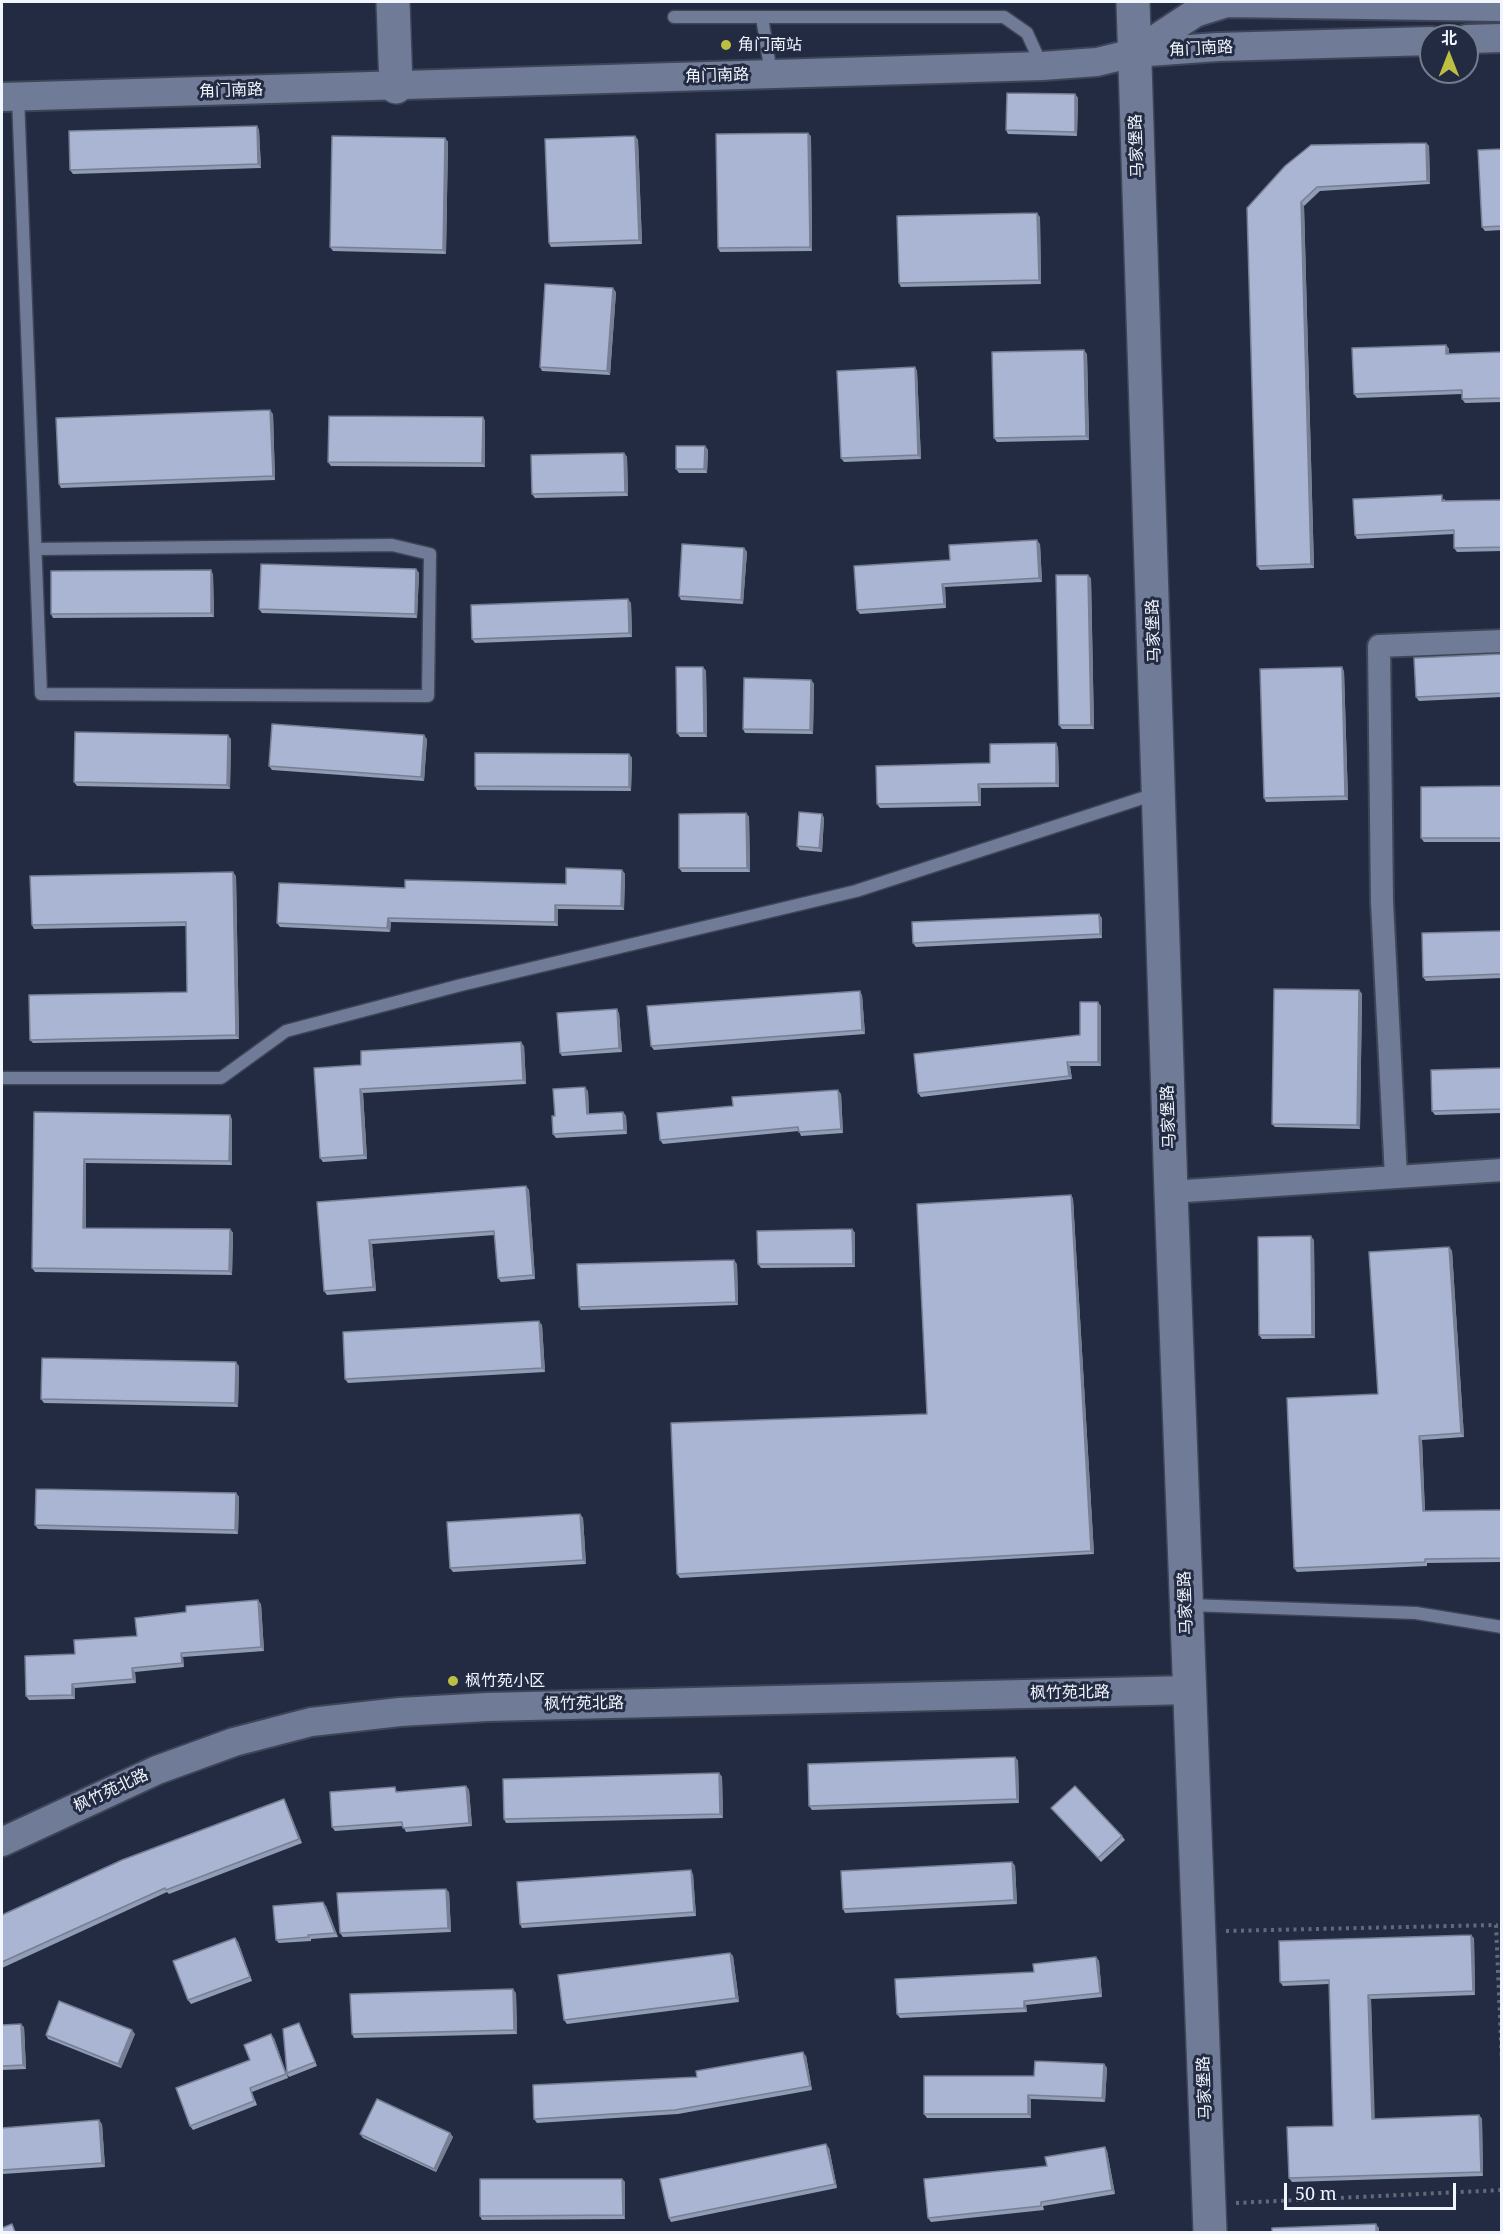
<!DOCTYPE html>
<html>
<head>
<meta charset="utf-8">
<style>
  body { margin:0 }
  #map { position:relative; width:1503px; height:2234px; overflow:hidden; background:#222b42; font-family:"Noto Serif","Noto Sans SC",serif }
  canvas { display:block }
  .frame { position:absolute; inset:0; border:3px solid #f1f5fe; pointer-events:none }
  .north { position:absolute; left:1419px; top:24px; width:60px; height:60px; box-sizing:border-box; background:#222b42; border:2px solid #757c8d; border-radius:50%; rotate:0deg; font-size:16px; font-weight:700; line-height:24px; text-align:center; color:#f1f5fe }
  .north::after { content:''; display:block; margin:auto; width:21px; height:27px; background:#bdbf43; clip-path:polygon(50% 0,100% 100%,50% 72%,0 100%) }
  .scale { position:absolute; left:1284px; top:2183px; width:172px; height:27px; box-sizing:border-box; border:3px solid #f1f5fe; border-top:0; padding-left:8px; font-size:18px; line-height:21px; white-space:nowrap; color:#f1f5fe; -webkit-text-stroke:4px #222b42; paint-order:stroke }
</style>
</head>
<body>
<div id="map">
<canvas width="1503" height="2234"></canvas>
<div class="frame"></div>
<div class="north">北</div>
<div class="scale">50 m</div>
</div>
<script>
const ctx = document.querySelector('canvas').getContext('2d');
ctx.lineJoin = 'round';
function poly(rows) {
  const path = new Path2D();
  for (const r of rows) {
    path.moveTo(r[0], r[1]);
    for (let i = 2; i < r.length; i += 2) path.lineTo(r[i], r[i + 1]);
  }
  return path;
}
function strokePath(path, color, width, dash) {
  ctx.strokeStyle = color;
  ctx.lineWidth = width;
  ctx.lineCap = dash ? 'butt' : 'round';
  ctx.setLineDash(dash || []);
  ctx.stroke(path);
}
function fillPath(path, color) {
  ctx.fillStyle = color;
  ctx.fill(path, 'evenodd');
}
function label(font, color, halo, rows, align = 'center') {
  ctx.font = font + ' "Noto Serif","Noto Sans SC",serif';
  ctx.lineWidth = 6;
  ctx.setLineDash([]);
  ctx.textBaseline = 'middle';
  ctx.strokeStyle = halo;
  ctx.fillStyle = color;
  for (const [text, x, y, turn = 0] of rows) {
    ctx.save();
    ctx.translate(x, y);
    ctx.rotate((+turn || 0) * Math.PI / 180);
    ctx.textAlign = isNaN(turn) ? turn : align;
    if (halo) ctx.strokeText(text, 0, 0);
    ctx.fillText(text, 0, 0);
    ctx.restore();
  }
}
const service = poly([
  [674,17,1004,17,1027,33,1042,66],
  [762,17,771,74],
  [18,97,41,694,428,696,430,554,392,545,36,549],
  [2,1078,221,1078,286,1031,461,985,856,891,1155,794],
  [1188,1605,1416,1613,1502,1627]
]);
const minor = poly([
  [1396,1177,1382,902,1379,646,1502,641],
  [1171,1192,1502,1170]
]);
const tertiary = poly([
  [1467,39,1502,38],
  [1136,52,1195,13,1227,3,1502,7],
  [2,97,1042,66,1097,62,1134,53,1218,47,1431,41],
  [2,1842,157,1770,234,1742,311,1722,400,1712,487,1707,1190,1690]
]);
const secondary = poly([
  [393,2,396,87],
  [1133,2,1171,1192,1210,2232]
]);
strokePath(service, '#3e4557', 15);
strokePath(minor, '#3e4557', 26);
strokePath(tertiary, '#3e4557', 32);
strokePath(secondary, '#3e4557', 36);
strokePath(poly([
  [1226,1931,1496,1925,1502,2064],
  [1236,2203,1502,2190]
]), '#62697c', 4, [3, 4.5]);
strokePath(service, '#707b97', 12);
strokePath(minor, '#707b97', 22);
strokePath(tertiary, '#707b97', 28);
strokePath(secondary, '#707b97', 33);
fillPath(poly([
  [1075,94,1078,98,1077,136,1008,134,1006,130],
  [257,126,259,130,261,168,73,174,70,170],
  [635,136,638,140,642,244,551,247,549,243],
  [811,136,812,251,720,252,718,248],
  [445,138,448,142,446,254,333,251,330,247],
  [1426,143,1429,146,1430,184,1320,191,1304,206,1314,568,1260,570,1257,566,1247,208],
  [1502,149,1502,230,1485,231,1482,227],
  [1040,217,1041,284,901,287,899,283],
  [616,292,610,375,542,371,540,367],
  [1446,345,1449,349,1449,354,1502,352,1502,402,1465,403,1462,399,1462,394,1357,398,1354,394],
  [1087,354,1089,440,997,442,994,438],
  [915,367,917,371,921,459,844,462,841,458],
  [273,414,275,480,61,488,59,484],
  [483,417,485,421,485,467,331,466,328,462],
  [705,446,708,450,707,473,679,473,676,469],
  [624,453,627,457,628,496,535,498,532,494],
  [1445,499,1445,501,1502,500,1502,551,1457,552,1454,548,1454,534,1357,539,1355,535],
  [1040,544,1042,582,945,587,946,608,860,614,857,610,950,560],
  [744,548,747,552,743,604,681,600,679,596],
  [416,569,419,573,417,618,262,613,259,609],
  [213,574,214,617,53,618,51,614],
  [1091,578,1094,729,1062,729,1059,725],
  [631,603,632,637,475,643,472,639],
  [1502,654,1502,697,1419,701,1416,697],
  [703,667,706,671,707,737,680,737,677,733],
  [1344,671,1348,800,1266,802,1264,798],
  [811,680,814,684,813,734,745,733,743,729],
  [231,739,230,789,77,786,74,782],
  [427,739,424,781,272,770,269,766],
  [1058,747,1059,787,981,788,981,806,880,808,877,804,990,763],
  [629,754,632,758,631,791,477,790,475,786],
  [1502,786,1502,842,1424,842,1421,838],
  [746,813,749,817,750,872,682,872,679,868],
  [822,814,824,818,822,852,800,850,797,846],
  [622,870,625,874,624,910,558,909,558,926,391,922,390,932,280,927,277,923,405,888,566,884],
  [236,876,239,1039,33,1043,30,1040,187,992,186,926,34,929,32,925],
  [1102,918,1102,938,916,947,913,943],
  [1502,931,1502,978,1426,981,1423,977],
  [1359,990,1362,994,1360,1129,1275,1127,1272,1124],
  [862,995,865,1034,654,1050,651,1046],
  [1101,1006,1101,1066,1070,1066,1072,1079,921,1097,918,1093,1080,1035],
  [619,1013,622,1052,562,1056,560,1053],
  [524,1046,526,1084,363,1093,367,1159,323,1162,320,1158,361,1065],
  [1502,1068,1502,1113,1435,1115,1432,1111],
  [588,1091,589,1114,623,1112,626,1116,627,1134,556,1138,553,1134,555,1116],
  [841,1094,843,1133,801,1136,799,1131,663,1144,660,1140,733,1106],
  [34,1112,232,1119,232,1165,86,1163,86,1228,230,1229,233,1233,232,1275,35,1272,32,1268],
  [526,1186,529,1190,535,1279,501,1282,498,1278,495,1235,372,1244,376,1291,327,1295,324,1291,317,1202],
  [1071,1195,1073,1199,1094,1554,680,1578,677,1574,927,1414],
  [852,1229,855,1233,855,1267,761,1268,758,1264],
  [1314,1240,1315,1338,1262,1339,1259,1335],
  [1449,1247,1452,1251,1464,1437,1422,1440,1425,1511,1502,1510,1502,1562,1427,1563,1427,1566,1297,1572,1294,1568],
  [737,1264,738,1305,581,1310,579,1307],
  [542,1325,545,1372,348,1383,345,1379],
  [239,1366,238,1407,44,1403,41,1399],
  [236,1493,239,1497,238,1534,38,1529,35,1525],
  [580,1514,583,1518,586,1564,453,1572,450,1568],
  [261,1604,264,1651,183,1657,184,1667,135,1672,136,1683,75,1688,75,1699,29,1700,26,1696,75,1654,137,1636],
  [1015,1757,1018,1761,1019,1803,812,1810,809,1806],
  [719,1773,722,1777,723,1818,506,1823,504,1819],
  [466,1786,469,1790,472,1826,406,1832,403,1826,335,1831,332,1827,398,1791,398,1792],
  [286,1803,302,1843,169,1894,167,1892,2,1968,2,1915],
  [1051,1808,1122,1836,1125,1840,1101,1862],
  [1012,1862,1015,1866,1017,1904,845,1913,843,1909],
  [693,1874,696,1916,522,1928,520,1924],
  [449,1892,451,1932,343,1937,340,1933],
  [326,1906,338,1937,311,1939,311,1941,279,1943,276,1940],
  [235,1938,238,1942,252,1981,191,2004,188,2000],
  [1474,1938,1475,1995,1371,1999,1374,2119,1479,2115,1482,2119,1483,2176,1292,2182,1289,2178,1333,2126,1329,1984,1283,1986,1280,1982],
  [730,1953,733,1956,739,2002,567,2024,564,2020],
  [1096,1957,1099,1961,1102,1997,1026,2005,1027,2012,900,2018,897,2014,1034,1972],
  [516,1993,517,2034,354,2038,352,2034],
  [2,2025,24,2027,26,2069,2,2070],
  [301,2027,317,2066,289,2077,287,2074,288,2078,252,2092,257,2105,193,2130,190,2126,274,2038,286,2073],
  [135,2034,121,2068,48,2039,46,2035],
  [806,2056,812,2090,678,2114,537,2123,534,2119,697,2077],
  [1104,2064,1107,2068,1105,2102,1031,2099,1031,2118,927,2118,924,2114,1034,2076],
  [102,2124,105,2167,3,2174,2,2172,2,2128],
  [450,2133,453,2137,436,2172,363,2138,360,2134],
  [1105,2147,1107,2151,1115,2194,1043,2206,1044,2210,931,2222,928,2218,1047,2166],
  [829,2148,837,2188,671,2222,669,2218],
  [622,2179,625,2182,625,2219,482,2220,480,2216]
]), '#919cb5');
fillPath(poly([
  [1075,94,1078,98,1077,136,1075,132],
  [257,126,259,130,261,168,258,164],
  [808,133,811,136,812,251,810,247],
  [635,136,638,140,642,244,639,240],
  [445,138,448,142,446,254,443,250],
  [1426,143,1429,146,1430,184,1427,181],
  [1301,202,1304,206,1314,568,1311,564],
  [1037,213,1040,217,1041,284,1039,280],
  [613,288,616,292,610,375,607,371],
  [1446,345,1449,349,1449,357,1446,354],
  [1084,350,1087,354,1089,440,1086,436],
  [915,367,917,371,921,459,918,455],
  [270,410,273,414,275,480,273,476],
  [483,417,485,421,485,467,482,463],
  [705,446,708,450,707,473,704,469],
  [624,453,627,457,628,496,625,492],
  [1037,540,1040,544,1042,582,1039,578],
  [744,548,747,552,743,604,741,600],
  [416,569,419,573,417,618,415,614],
  [211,570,213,574,214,617,211,613],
  [1088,575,1091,578,1094,729,1091,725],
  [942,584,945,587,946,608,944,604],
  [628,599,631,603,632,637,629,633],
  [703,667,706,671,707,737,704,733],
  [1342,667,1344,671,1348,800,1345,796],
  [811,680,814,684,813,734,810,730],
  [228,735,231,739,230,789,227,785],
  [424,735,427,739,424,781,421,777],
  [1056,743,1058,747,1059,787,1056,783],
  [629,754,632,758,631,791,629,787],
  [978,784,981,788,981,806,979,802],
  [746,813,749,817,750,872,747,868],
  [822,814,824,818,822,852,819,848],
  [622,870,625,874,624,910,621,906],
  [233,872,236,876,239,1039,236,1035],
  [555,905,558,909,558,926,555,922],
  [1099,914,1102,918,1102,938,1100,934],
  [388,918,391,922,390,932,387,928],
  [1359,990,1362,994,1360,1129,1357,1125],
  [860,991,862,995,865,1034,862,1030],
  [1098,1002,1101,1006,1101,1066,1098,1062],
  [617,1009,619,1013,622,1052,619,1048],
  [521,1042,524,1046,526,1084,523,1080],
  [1067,1062,1070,1066,1072,1079,1069,1076],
  [585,1087,588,1091,589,1118,587,1114],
  [360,1089,363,1093,367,1159,364,1155],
  [838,1090,841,1094,843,1133,841,1129],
  [623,1112,626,1116,627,1134,624,1130],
  [230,1115,232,1119,232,1165,229,1161],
  [84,1159,86,1163,86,1231,83,1228],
  [526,1186,529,1190,535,1279,533,1275],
  [1071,1195,1073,1199,1094,1554,1091,1551],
  [230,1229,233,1233,232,1275,229,1271],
  [852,1229,855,1233,855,1267,853,1264],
  [1311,1236,1314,1240,1315,1338,1312,1335],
  [369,1240,372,1244,376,1291,373,1287],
  [1449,1247,1452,1251,1464,1437,1461,1433],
  [734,1260,737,1264,738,1305,736,1302],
  [539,1321,542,1325,545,1372,542,1368],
  [236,1362,239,1366,238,1407,235,1403],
  [1419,1436,1422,1440,1425,1515,1423,1511],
  [236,1493,239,1497,238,1534,235,1530],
  [580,1514,583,1518,586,1564,583,1560],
  [258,1600,261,1604,264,1651,261,1647],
  [181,1653,183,1657,184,1667,182,1663],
  [132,1668,135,1672,136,1683,133,1679],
  [72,1684,75,1688,75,1699,72,1695],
  [1015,1757,1018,1761,1019,1803,1017,1799],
  [719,1773,722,1777,723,1818,720,1814],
  [466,1786,469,1790,472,1826,469,1823],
  [284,1799,286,1803,302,1843,299,1839],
  [1012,1862,1015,1866,1017,1904,1014,1900],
  [691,1870,693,1874,696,1916,694,1912],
  [446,1889,449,1892,451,1932,448,1928],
  [323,1902,326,1906,338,1937,335,1933],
  [1471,1935,1474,1938,1475,1995,1473,1991],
  [235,1938,238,1942,252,1981,250,1977],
  [730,1953,733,1956,739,2002,736,1998],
  [1096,1957,1099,1961,1102,1997,1100,1993],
  [513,1989,516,1993,517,2034,514,2030],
  [1368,1995,1371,1999,1375,2123,1372,2119],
  [1024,2001,1026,2005,1027,2012,1024,2008],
  [21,2024,24,2027,26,2069,23,2065],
  [132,2030,135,2034,121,2068,118,2064],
  [271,2034,274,2038,288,2078,286,2074],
  [803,2052,806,2056,812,2090,810,2086],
  [1104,2064,1107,2068,1105,2102,1102,2098],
  [1028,2095,1031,2099,1031,2118,1028,2114],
  [1479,2115,1482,2119,1483,2176,1481,2172],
  [99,2120,102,2124,105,2167,102,2163],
  [450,2133,453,2137,436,2172,434,2169],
  [826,2144,829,2148,837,2188,835,2184],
  [1105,2147,1107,2151,1115,2194,1112,2190],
  [622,2179,625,2182,625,2219,623,2215],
  [1376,2224,1379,2228,1379,2232,1376,2232]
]), '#767f93');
const building = poly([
  [1007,93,1075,94,1075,132,1006,130,1007,93],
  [257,126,258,164,70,170,69,131,257,126],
  [808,133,810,247,718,248,716,134,808,133],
  [332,136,445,138,443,250,330,247,332,136],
  [635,136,639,240,549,243,545,139,635,136],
  [1426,143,1427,181,1317,187,1301,202,1311,564,1257,566,1247,208,1285,166,1311,145,1426,143],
  [1502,149,1502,226,1482,227,1478,150,1502,149],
  [1037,213,1039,280,899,283,897,216,1037,213],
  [545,284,613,288,607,371,540,367,545,284],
  [1446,345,1446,354,1502,352,1502,398,1462,399,1462,390,1354,394,1352,348,1446,345],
  [1084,350,1086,436,994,438,992,352,1084,350],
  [915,367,918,455,841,458,837,371,915,367],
  [270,410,273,476,59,484,56,418,270,410],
  [329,416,483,417,482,463,328,462,329,416],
  [676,446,705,446,704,469,676,469,676,446],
  [624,453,625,492,532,494,531,455,624,453],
  [1442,495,1442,501,1502,500,1502,547,1454,548,1454,530,1355,535,1353,499,1442,495],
  [1037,540,1039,578,942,584,944,604,857,610,854,566,950,560,949,545,1037,540],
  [682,544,744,548,741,600,679,596,682,544],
  [261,564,416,569,415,614,259,609,261,564],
  [211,570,211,613,51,614,51,571,211,570],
  [1056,575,1088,575,1091,725,1059,725,1056,575],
  [628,599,629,633,472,639,471,605,628,599],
  [1502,654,1502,693,1416,697,1414,658,1502,654],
  [676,667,703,667,704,733,677,733,676,667],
  [1342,667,1345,796,1264,798,1260,669,1342,667],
  [744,678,811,680,810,730,743,729,744,678],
  [272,724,424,735,421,777,269,766,272,724],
  [75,732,228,735,227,785,74,782,75,732],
  [1056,743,1056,783,978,784,979,802,877,804,876,766,990,763,990,744,1056,743],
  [475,753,629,754,629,787,475,786,475,753],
  [1502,786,1502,838,1421,838,1421,787,1502,786],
  [799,812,822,814,819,848,797,846,799,812],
  [746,813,747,868,679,868,679,814,746,813],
  [566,868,622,870,621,906,555,905,555,922,388,918,387,928,277,923,279,883,405,888,405,880,566,884,566,868],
  [233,872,236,1035,30,1040,29,995,187,992,186,922,32,925,30,876,233,872],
  [1099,914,1100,934,913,943,912,922,1099,914],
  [1502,931,1502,974,1423,977,1422,933,1502,931],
  [1274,989,1359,990,1357,1125,1272,1124,1274,989],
  [860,991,862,1030,651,1046,647,1006,860,991],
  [1080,1002,1098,1002,1098,1062,1067,1062,1069,1076,918,1093,914,1054,1080,1035,1080,1002],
  [617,1009,619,1048,560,1053,557,1013,617,1009],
  [521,1042,523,1080,360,1089,364,1155,320,1158,314,1068,361,1065,361,1051,521,1042],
  [1502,1068,1502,1109,1432,1111,1431,1070,1502,1068],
  [585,1087,587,1114,623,1112,624,1130,553,1134,552,1116,555,1116,553,1089,585,1087],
  [838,1090,841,1129,799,1132,798,1127,660,1140,657,1113,733,1106,732,1097,838,1090],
  [34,1112,230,1115,229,1161,84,1159,83,1228,230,1229,229,1271,32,1268,34,1112],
  [526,1186,533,1275,498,1278,494,1231,369,1240,373,1287,324,1291,317,1202,526,1186],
  [1071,1195,1091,1551,677,1574,671,1423,927,1414,917,1204,1071,1195],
  [852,1229,853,1264,758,1264,757,1231,852,1229],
  [1311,1236,1312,1335,1259,1335,1258,1237,1311,1236],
  [1449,1247,1461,1433,1419,1436,1423,1511,1502,1510,1502,1558,1425,1559,1425,1562,1294,1568,1287,1398,1378,1394,1369,1252,1449,1247],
  [734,1260,736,1302,579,1307,577,1264,734,1260],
  [539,1321,542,1368,345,1379,343,1332,539,1321],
  [42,1358,236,1362,235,1403,41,1399,42,1358],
  [36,1489,236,1493,235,1530,35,1525,36,1489],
  [580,1514,583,1560,450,1568,447,1522,580,1514],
  [258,1600,261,1647,181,1653,182,1663,132,1668,133,1679,72,1684,72,1695,26,1696,25,1656,75,1654,74,1640,137,1636,135,1618,186,1612,186,1606,258,1600],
  [1015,1757,1017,1799,809,1806,808,1764,1015,1757],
  [719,1773,720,1814,504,1819,503,1779,719,1773],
  [466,1786,469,1823,403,1828,402,1822,332,1827,330,1792,395,1787,396,1792,466,1786],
  [1075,1786,1122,1836,1098,1858,1051,1808,1075,1786],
  [284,1799,299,1839,166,1890,165,1888,2,1962,2,1915,122,1860,284,1799],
  [1012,1862,1014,1900,843,1909,841,1871,1012,1862],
  [691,1870,694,1912,520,1924,517,1882,691,1870],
  [446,1889,448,1928,340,1933,337,1893,446,1889],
  [323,1902,335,1933,308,1935,309,1937,276,1940,273,1906,323,1902],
  [1471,1935,1473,1991,1368,1995,1372,2119,1479,2115,1481,2172,1289,2178,1287,2127,1333,2126,1329,1980,1280,1982,1279,1941,1471,1935],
  [235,1938,250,1977,188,2000,173,1961,235,1938],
  [730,1953,736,1998,564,2020,558,1975,730,1953],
  [1096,1957,1100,1993,1024,2001,1024,2008,897,2014,895,1979,1034,1972,1033,1964,1096,1957],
  [513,1989,514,2030,352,2034,350,1994,513,1989],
  [59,2001,132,2030,118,2064,46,2035,59,2001],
  [299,2023,315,2062,287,2073,283,2029,299,2023],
  [21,2024,23,2065,2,2066,2,2025,21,2024],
  [271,2034,286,2074,250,2088,254,2101,190,2126,176,2088,250,2060,244,2045,271,2034],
  [803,2052,810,2086,675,2110,534,2119,533,2085,697,2077,696,2071,803,2052],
  [1035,2061,1104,2064,1102,2098,1028,2095,1028,2114,924,2114,924,2076,1034,2076,1035,2061],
  [377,2099,450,2133,434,2169,360,2134,377,2099],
  [99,2120,102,2163,2,2170,2,2128,99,2120],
  [826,2144,835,2184,669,2218,660,2179,826,2144],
  [1105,2147,1112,2190,1041,2202,1041,2206,928,2218,924,2179,1047,2166,1045,2157,1105,2147],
  [480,2179,622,2179,623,2215,480,2216,480,2179],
  [12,2224,15,2232,2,2232,2,2228,12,2224],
  [1376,2224,1376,2232,1272,2232,1272,2228,1376,2224]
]);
fillPath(building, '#a9b5d2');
strokePath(building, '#767f93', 1.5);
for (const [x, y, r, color] of [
  [726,45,6,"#bdbf43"],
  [453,1681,6,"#bdbf43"]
]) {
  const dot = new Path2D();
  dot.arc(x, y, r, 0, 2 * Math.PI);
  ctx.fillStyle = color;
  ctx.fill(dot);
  strokePath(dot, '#222b42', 2);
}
label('16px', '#f1f5fe', '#222b42', [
  ["角门南站",738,45],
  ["枫竹苑小区",465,1681]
], 'left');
label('16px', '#f1f5fe', '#222b42', [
  ["角门南路",1201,49,-3],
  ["角门南路",717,76,-2],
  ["角门南路",231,91,-2],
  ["马家堡路",1137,146,-92],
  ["马家堡路",1154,631,-92],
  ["马家堡路",1169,1117,-92],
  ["马家堡路",1186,1603,-92],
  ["枫竹苑北路",1070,1693,-1],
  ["枫竹苑北路",584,1704,-1],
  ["枫竹苑北路",111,1791,-25],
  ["马家堡路",1205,2088,-92]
]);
</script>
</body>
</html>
